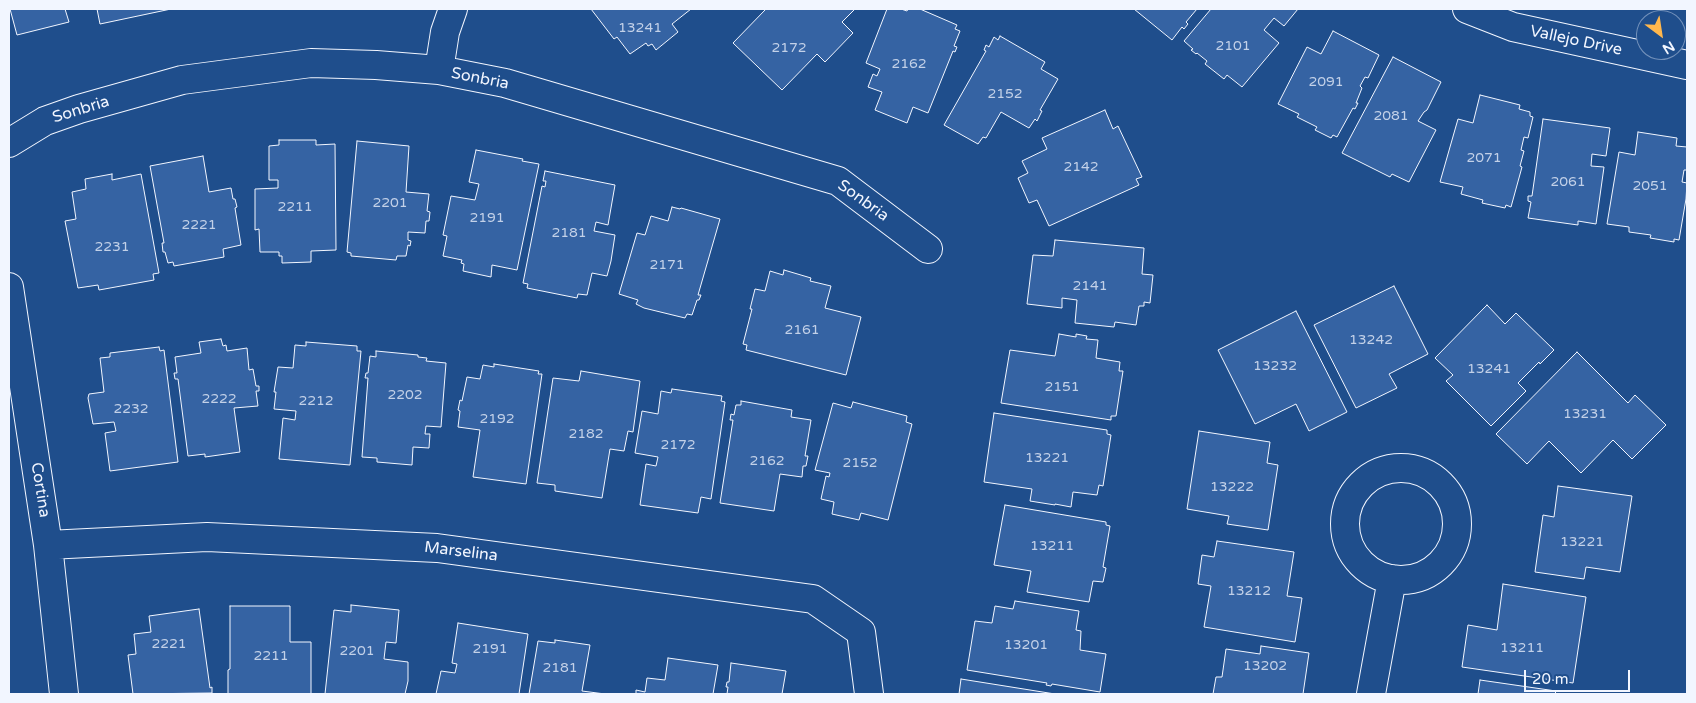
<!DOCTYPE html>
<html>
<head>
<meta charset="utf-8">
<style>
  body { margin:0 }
  #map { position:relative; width:1696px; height:703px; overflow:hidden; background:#1f4e8c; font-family:"Varela Round",sans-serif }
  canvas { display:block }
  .frame { position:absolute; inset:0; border:10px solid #f2f6ff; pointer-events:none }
  .north { position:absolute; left:1636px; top:10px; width:50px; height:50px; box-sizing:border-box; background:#1f4e8c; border:1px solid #7391ba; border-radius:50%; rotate:149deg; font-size:14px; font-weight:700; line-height:20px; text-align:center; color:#f2f6ff }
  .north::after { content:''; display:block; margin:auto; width:18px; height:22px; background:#ffb74d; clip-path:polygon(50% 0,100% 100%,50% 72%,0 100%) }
  .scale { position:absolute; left:1524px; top:670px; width:106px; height:22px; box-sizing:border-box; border:2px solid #f2f6ff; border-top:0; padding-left:6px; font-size:15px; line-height:18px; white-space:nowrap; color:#f2f6ff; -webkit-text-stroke:4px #1f4e8c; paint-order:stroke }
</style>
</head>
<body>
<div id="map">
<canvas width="1696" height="703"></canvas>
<div class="frame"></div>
<div class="north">N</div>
<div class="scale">20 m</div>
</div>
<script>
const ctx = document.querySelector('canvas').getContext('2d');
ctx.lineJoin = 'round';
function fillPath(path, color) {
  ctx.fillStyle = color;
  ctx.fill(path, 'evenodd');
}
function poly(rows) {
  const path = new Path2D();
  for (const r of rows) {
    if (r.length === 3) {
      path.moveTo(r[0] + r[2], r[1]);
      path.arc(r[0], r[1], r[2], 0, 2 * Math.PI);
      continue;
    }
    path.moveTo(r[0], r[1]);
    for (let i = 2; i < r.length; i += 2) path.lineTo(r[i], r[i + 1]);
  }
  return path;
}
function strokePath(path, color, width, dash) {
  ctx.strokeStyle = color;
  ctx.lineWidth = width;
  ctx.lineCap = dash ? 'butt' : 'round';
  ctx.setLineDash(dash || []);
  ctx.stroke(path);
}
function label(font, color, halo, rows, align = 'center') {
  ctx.font = font + ' "Varela Round",sans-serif';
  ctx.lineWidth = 4;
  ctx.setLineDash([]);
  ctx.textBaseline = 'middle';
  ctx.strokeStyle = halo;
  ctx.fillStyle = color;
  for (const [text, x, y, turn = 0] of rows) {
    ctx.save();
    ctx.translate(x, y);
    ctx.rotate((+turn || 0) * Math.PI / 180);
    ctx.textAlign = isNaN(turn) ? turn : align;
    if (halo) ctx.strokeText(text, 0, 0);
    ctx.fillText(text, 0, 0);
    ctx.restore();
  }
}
const building = poly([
  [10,9,65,9,69,22,17,35,10,9],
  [97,9,171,9,100,24,97,9],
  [591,9,691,9,672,24,678,32,656,50,652,44,648,46,646,43,630,54,617,37,614,39,591,9],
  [766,9,855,9,842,22,853,33,825,62,817,54,782,90,733,43,766,9],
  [887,9,901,9,907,11,908,9,920,9,957,25,955,29,960,31,954,46,957,47,955,52,953,51,928,113,913,107,907,123,875,110,882,92,868,87,873,74,877,76,880,69,866,63,887,9],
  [1134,9,1197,9,1186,22,1188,24,1184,29,1182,27,1172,40,1134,9],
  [1211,9,1298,9,1284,26,1274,18,1264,30,1279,43,1242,87,1227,75,1224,79,1205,64,1207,61,1197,53,1196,54,1191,50,1193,49,1184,41,1211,9],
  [1333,31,1379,55,1368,78,1365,77,1360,86,1362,88,1356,103,1358,103,1355,109,1353,108,1337,137,1333,135,1331,138,1315,130,1317,127,1297,117,1299,114,1278,104,1307,47,1321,54,1333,31],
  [1000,36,1045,62,1041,69,1058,79,1040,110,1042,111,1037,121,1035,119,1029,128,1001,112,986,138,983,137,978,144,944,125,986,51,984,50,986,45,989,47,994,37,998,40,1000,36],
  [1393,57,1441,82,1427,110,1424,112,1418,121,1436,130,1409,182,1392,174,1390,177,1342,153,1393,57],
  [1480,95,1520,105,1519,109,1530,112,1530,116,1533,117,1528,138,1524,137,1521,150,1524,151,1520,166,1522,167,1511,207,1506,205,1505,208,1482,203,1483,200,1461,194,1463,187,1440,182,1458,119,1473,123,1480,95],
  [1105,110,1113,129,1118,126,1142,177,1136,179,1139,185,1049,226,1037,200,1029,203,1018,178,1028,173,1022,161,1047,149,1042,138,1105,110],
  [1543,119,1610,128,1606,156,1592,154,1591,166,1604,167,1596,224,1578,221,1578,225,1528,218,1531,202,1528,201,1528,196,1532,196,1543,119],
  [1638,132,1677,138,1676,146,1687,147,1687,170,1684,170,1682,182,1687,183,1686,199,1679,240,1674,239,1674,242,1650,238,1651,235,1629,232,1629,227,1607,224,1619,152,1635,155,1638,132],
  [279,140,316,140,316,145,335,144,336,250,311,251,311,262,282,263,282,256,279,256,279,252,260,252,259,229,255,230,255,189,278,188,278,180,269,180,269,146,279,145,279,140],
  [357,141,409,146,406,192,429,194,427,211,430,212,429,221,426,221,425,233,408,232,408,240,411,241,410,246,408,245,406,256,397,256,396,260,351,256,351,253,347,252,357,141],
  [476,150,523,159,522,161,539,164,517,270,492,265,491,277,463,271,464,264,461,263,462,260,443,256,447,236,443,235,451,196,475,200,479,184,469,182,476,150],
  [203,156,209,192,231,188,233,199,235,199,237,207,235,208,241,245,223,249,224,257,174,266,173,262,168,263,165,252,163,252,162,243,164,243,150,166,203,156],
  [545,171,615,185,608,225,596,222,594,231,615,235,611,261,607,276,592,273,587,295,578,294,577,298,527,288,528,284,523,283,542,186,545,187,546,181,543,181,545,171],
  [112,174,112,180,141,174,159,273,153,274,154,280,99,290,98,285,78,288,65,221,76,219,72,192,86,189,85,179,112,174],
  [672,207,680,209,681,208,720,219,698,295,701,295,699,300,697,300,692,315,687,314,685,318,644,308,636,304,638,300,619,294,637,233,645,235,651,216,668,221,672,207],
  [1055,240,1144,248,1142,274,1153,275,1150,303,1144,302,1144,306,1139,306,1136,325,1115,322,1114,327,1075,323,1077,300,1062,298,1062,308,1027,304,1033,255,1053,256,1055,240],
  [784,270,811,278,810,281,831,286,825,308,861,317,846,375,746,350,747,345,743,344,752,309,750,309,755,289,765,291,770,271,783,275,784,270],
  [1394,286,1428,354,1389,374,1397,388,1356,408,1314,325,1394,286],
  [1487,305,1505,324,1516,313,1554,350,1540,364,1539,362,1518,383,1526,391,1491,426,1446,381,1453,375,1435,358,1487,305],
  [1296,311,1347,412,1309,431,1296,404,1255,424,1218,350,1296,311],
  [1059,334,1076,337,1076,334,1087,336,1086,339,1098,340,1096,358,1120,362,1119,371,1123,371,1116,416,1111,416,1111,420,1001,403,1010,350,1055,356,1059,334],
  [221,339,223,346,226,345,227,351,247,348,249,370,253,369,256,386,259,386,259,391,256,391,258,406,234,408,240,452,205,457,205,454,188,456,178,379,175,379,174,373,177,373,175,357,201,353,199,342,221,339],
  [306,342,357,346,357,351,361,351,350,465,279,459,283,418,295,420,296,411,274,409,276,392,274,392,278,367,293,368,295,345,306,346,306,342],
  [159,347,160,351,164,350,178,462,110,471,105,433,116,431,114,422,93,424,88,398,89,394,104,392,100,358,110,357,110,353,159,347],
  [376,351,418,355,418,357,427,358,426,361,446,363,441,427,426,426,425,434,430,434,429,448,413,447,412,465,377,462,377,458,362,457,368,378,365,378,366,373,368,373,370,356,376,357,376,351],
  [1577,352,1628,403,1635,395,1666,425,1632,459,1613,440,1581,473,1549,441,1527,464,1496,434,1577,352],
  [494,364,539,371,538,374,542,374,526,484,473,477,480,430,458,427,460,411,458,410,460,400,462,401,467,377,480,379,483,365,494,367,494,364],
  [581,371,640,381,633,432,628,431,624,451,610,449,602,498,555,491,555,485,537,483,553,378,579,381,581,371],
  [672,389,722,396,721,401,725,402,711,499,701,497,698,513,640,505,646,464,656,466,658,457,635,453,642,411,658,414,661,391,671,393,672,389],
  [741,401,792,410,791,417,811,420,805,456,808,456,806,466,803,466,802,477,780,474,774,511,720,503,733,420,730,420,731,414,734,415,736,405,741,405,741,401],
  [853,402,907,416,906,422,912,424,888,520,861,513,859,520,832,514,834,502,821,499,826,476,829,477,830,473,815,470,833,403,851,408,853,402],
  [994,413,1107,430,1107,434,1111,435,1103,486,1099,485,1097,495,1073,492,1071,507,1055,504,1055,505,1030,501,1032,489,984,482,994,413],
  [1199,431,1270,442,1267,463,1278,465,1268,530,1227,524,1229,516,1187,509,1199,431],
  [1558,486,1632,496,1620,572,1586,567,1584,579,1535,572,1543,515,1554,517,1558,486],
  [1005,505,1106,522,1106,525,1110,526,1103,567,1106,568,1103,582,1093,581,1089,602,1027,592,1031,571,994,565,1005,505],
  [1217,541,1294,552,1287,596,1302,598,1295,642,1204,627,1211,586,1198,584,1202,555,1214,557,1217,541],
  [1503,584,1586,597,1573,683,1462,667,1468,625,1497,630,1503,584],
  [1015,601,1079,611,1076,630,1081,631,1080,650,1106,654,1100,692,1052,684,1051,686,1046,685,1047,683,967,670,975,621,992,623,995,606,1013,609,1015,601],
  [351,605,399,610,396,643,386,642,384,659,408,662,408,681,405,694,325,694,334,610,351,612,351,605],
  [230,606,290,606,290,642,311,642,311,694,228,694,228,670,230,669,230,606],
  [199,609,210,688,212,687,212,693,133,694,128,655,136,654,134,634,151,632,149,616,199,609],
  [458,623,528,634,519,694,436,694,441,671,455,673,457,664,452,663,458,623],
  [555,640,590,645,582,691,605,694,529,694,538,641,555,643,555,640],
  [1261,646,1309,653,1303,694,1213,694,1216,677,1222,677,1226,649,1260,654,1261,646],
  [668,658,718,665,713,694,636,694,636,690,645,692,647,678,665,680,668,658],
  [731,663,786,671,782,694,727,694,728,687,726,687,727,682,729,682,731,663],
  [961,679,1055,694,959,694,961,679],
  [1480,680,1556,691,1555,694,1478,694,1480,680]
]);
fillPath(building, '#3563a3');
strokePath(building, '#f2f6ff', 1);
const minor = poly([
  [1467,9,1513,27,1687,65],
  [439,70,445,32,453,9],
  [9,143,45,121,79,109,182,80,311,63,376,65,439,70,505,83,838,181,928,249],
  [9,287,48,545,64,694],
  [1401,524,56],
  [48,545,207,537,437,548,813,599,861,632,869,694],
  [1371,694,1392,579]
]);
strokePath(minor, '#f2f6ff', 30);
strokePath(minor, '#1f4e8c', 28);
label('14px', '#c3d1e8', null, [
  ["13241",640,28],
  ["2101",1233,46],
  ["2172",789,48],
  ["2162",909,64],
  ["2091",1326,82],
  ["2152",1005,94],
  ["2081",1391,116],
  ["2071",1484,158],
  ["2142",1081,167],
  ["2061",1568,182],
  ["2051",1650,186],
  ["2201",390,203],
  ["2211",295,207],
  ["2191",487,218],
  ["2221",199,225],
  ["2181",569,233],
  ["2231",112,247],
  ["2171",667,265],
  ["2141",1090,286],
  ["2161",802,330],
  ["13242",1371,340],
  ["13232",1275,366],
  ["13241",1489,369],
  ["2151",1062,387],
  ["2202",405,395],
  ["2222",219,399],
  ["2212",316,401],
  ["2232",131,409],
  ["13231",1585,414],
  ["2192",497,419],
  ["2182",586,434],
  ["2172",678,445],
  ["13221",1047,458],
  ["2162",767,461],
  ["2152",860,463],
  ["13222",1232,487],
  ["13221",1582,542],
  ["13211",1052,546],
  ["13212",1249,591],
  ["2221",169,644],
  ["13201",1026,645],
  ["13211",1522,648],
  ["2191",490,649],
  ["2201",357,651],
  ["2211",271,656],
  ["13202",1265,666],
  ["2181",560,668]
]);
label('16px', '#f2f6ff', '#1f4e8c', [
  ["Vallejo Drive",1576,41,12],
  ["Sonbria",480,79,11],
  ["Sonbria",81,110,-17],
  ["Sonbria",863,201,36],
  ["Cortina",40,490,81],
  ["Marselina",461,552,7]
]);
</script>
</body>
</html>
